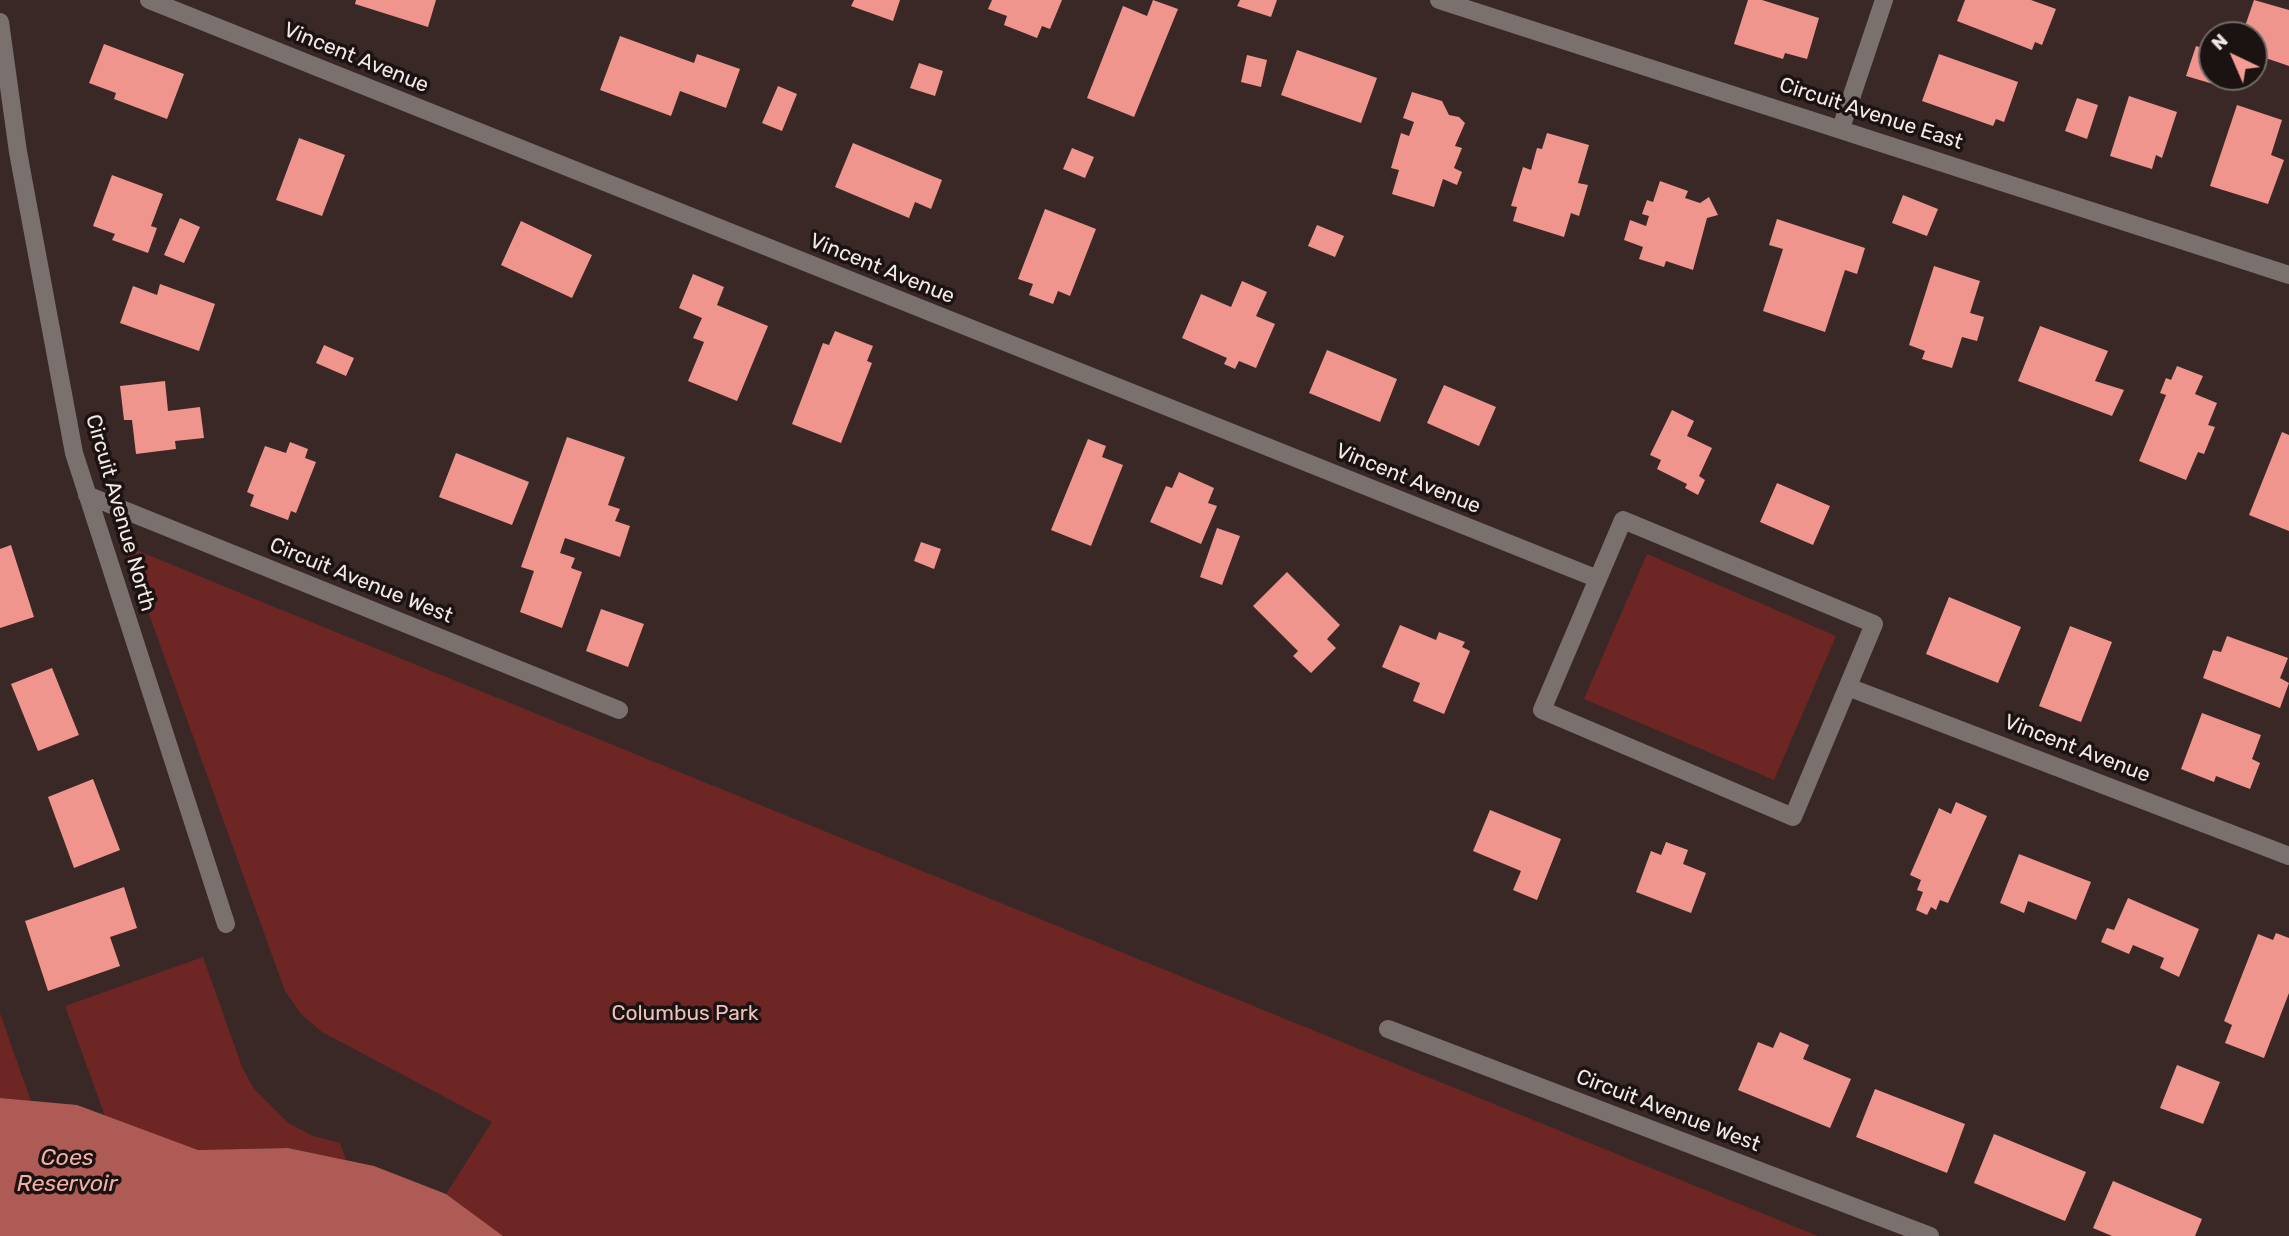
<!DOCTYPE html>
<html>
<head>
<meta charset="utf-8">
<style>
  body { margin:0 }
  #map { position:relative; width:2289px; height:1236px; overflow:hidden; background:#392826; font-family:Rubik,sans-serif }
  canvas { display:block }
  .north { position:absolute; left:2198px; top:21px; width:70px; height:70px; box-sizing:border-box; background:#1b1312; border:2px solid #716867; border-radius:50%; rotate:316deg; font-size:19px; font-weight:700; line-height:28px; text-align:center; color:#f3e8e6 }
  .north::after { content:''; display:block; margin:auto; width:24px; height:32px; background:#f59c94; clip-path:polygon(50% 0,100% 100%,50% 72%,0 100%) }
</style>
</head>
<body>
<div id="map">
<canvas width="2289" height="1236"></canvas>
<div class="north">N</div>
</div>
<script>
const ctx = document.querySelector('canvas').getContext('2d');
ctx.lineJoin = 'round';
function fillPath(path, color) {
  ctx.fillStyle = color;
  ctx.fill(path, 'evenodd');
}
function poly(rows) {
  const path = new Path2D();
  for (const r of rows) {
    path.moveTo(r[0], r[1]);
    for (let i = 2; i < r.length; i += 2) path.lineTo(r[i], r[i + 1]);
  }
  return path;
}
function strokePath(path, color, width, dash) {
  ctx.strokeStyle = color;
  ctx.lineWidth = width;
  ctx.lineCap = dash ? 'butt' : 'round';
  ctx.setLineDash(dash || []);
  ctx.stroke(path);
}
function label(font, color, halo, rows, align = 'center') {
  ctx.font = font + ' Rubik,sans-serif';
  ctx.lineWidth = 7;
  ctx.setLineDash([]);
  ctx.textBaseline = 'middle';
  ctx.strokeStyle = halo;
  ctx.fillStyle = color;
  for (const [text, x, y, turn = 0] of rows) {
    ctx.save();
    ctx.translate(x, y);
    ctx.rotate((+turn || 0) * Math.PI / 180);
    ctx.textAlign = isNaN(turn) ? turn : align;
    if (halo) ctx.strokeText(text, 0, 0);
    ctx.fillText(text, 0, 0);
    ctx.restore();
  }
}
fillPath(poly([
  [124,545,267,604,1818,1236,503,1236,446,1194,492,1122,322,1032,301,1014,285,991],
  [1647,554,1836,636,1774,780,1584,699],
  [203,957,242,1067,254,1089,288,1123,313,1136,340,1143,346,1160,288,1148,198,1150,105,1116,65,1006],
  [0,1013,9,1039,31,1101,0,1098]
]), '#6d2623');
fillPath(poly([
  [0,1098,77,1105,198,1150,288,1148,374,1166,446,1194,503,1236,0,1236]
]), '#ae5b55');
fillPath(poly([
  [356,0,436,0,428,27,355,4],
  [854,0,900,0,893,21,851,6],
  [992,0,1062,0,1050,29,1042,26,1037,38,1004,25,1007,16,988,9],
  [1153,0,1178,9,1134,117,1087,98,1123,6,1147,16],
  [1240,0,1277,0,1271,17,1237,6],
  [1748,0,1762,0,1819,18,1807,59,1785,53,1783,59,1734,44],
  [1965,0,2031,0,2056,9,2042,45,2035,42,2032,50,1957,21],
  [2254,0,2289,10,2289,66,2254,54,2254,35,2242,35],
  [620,36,694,63,697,54,740,69,726,108,680,91,671,116,600,90],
  [104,44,184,74,167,119,114,99,116,93,89,83],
  [2196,46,2212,51,2212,77,2223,77,2220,86,2186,76],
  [1297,50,1377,78,1361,123,1281,95],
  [1939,54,2018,82,2004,122,1996,119,1993,126,1922,101],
  [1247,55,1267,60,1261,87,1241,82],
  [919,63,943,71,935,96,910,88],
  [778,86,797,94,782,131,762,123],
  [1412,92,1442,101,1449,115,1459,117,1465,123,1455,146,1462,148,1454,168,1462,172,1457,185,1443,179,1434,207,1392,194,1399,170,1391,168,1401,133,1409,136,1414,122,1403,118],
  [2129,96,2177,112,2162,158,2156,155,2152,169,2110,156],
  [2077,98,2098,105,2087,139,2065,131],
  [2237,105,2282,120,2271,155,2284,160,2268,204,2210,186],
  [1547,133,1589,145,1578,183,1588,185,1579,216,1571,213,1564,237,1513,221,1517,207,1511,206,1523,167,1531,170,1537,148,1542,149],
  [299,138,345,155,322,216,276,200],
  [853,143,942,180,931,209,915,202,909,218,835,187],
  [1072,148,1094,157,1085,178,1063,169],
  [112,175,163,194,151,226,157,228,148,253,112,240,115,234,93,226],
  [1660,181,1688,191,1685,198,1700,203,1709,197,1718,215,1707,218,1693,270,1666,261,1664,267,1639,259,1643,247,1624,240,1630,220,1646,226,1649,216,1642,214,1647,200,1653,202],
  [1903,195,1938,209,1927,236,1892,223],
  [1045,209,1096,229,1070,296,1058,291,1053,304,1029,295,1033,284,1018,279],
  [180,218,200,227,184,263,164,255],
  [1777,219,1865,248,1857,274,1845,270,1825,332,1763,311,1783,249,1769,245],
  [521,221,592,255,572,298,501,265],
  [1317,225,1344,236,1335,257,1308,246],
  [1934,266,1980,281,1970,313,1984,317,1977,341,1962,337,1952,368,1922,359,1925,351,1909,345],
  [693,274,724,287,717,305,768,326,737,401,688,381,704,342,693,338,702,318,679,308],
  [1242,281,1267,292,1256,316,1275,324,1256,368,1239,361,1235,369,1224,364,1227,358,1182,338,1201,294,1231,307],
  [160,284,215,304,199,351,120,323,133,286,157,295],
  [2040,326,2108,351,2095,381,2124,390,2112,416,2018,381],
  [835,331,873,346,867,361,872,363,841,443,792,424,823,343,829,345],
  [324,345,354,358,346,376,316,363],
  [1327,350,1397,379,1380,422,1309,393],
  [2177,366,2203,376,2195,394,2217,403,2208,425,2215,427,2204,454,2198,452,2186,480,2139,461,2166,395,2160,393,2166,378,2171,380],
  [165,381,168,411,200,407,204,438,175,441,176,449,136,454,132,420,124,420,120,386],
  [1444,385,1496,407,1479,446,1427,423],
  [1672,410,1694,421,1687,436,1712,448,1699,476,1705,480,1698,495,1685,488,1687,484,1657,469,1661,460,1650,455],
  [2282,432,2289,435,2289,531,2249,515],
  [567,437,625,457,608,505,620,509,615,521,630,526,620,557,565,538,560,553,575,558,571,568,582,572,562,628,520,612,534,571,521,567],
  [1088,439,1106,446,1102,457,1123,465,1091,546,1051,530],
  [290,442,308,449,305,458,316,462,296,513,291,511,288,520,250,506,254,495,247,492,265,446,286,453],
  [456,453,529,482,512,525,439,497],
  [1179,472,1214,488,1208,503,1217,506,1201,544,1150,522,1166,486,1172,488],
  [1777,483,1830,506,1813,545,1760,522],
  [1217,528,1240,536,1222,585,1200,577],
  [921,542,941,549,934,569,914,561],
  [11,545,34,617,0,628,0,549],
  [1287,572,1340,625,1327,639,1336,648,1311,673,1293,656,1298,651,1253,606],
  [1949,597,2021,627,1998,683,1926,654],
  [601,609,644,624,628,667,586,651],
  [1400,625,1436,640,1439,632,1465,642,1462,647,1470,651,1444,714,1413,701,1420,683,1382,667],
  [2070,626,2112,642,2081,722,2039,706],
  [2227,636,2288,658,2280,678,2289,683,2280,708,2203,678,2213,650,2221,652],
  [52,668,79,735,38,751,11,684],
  [2202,713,2261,735,2252,759,2260,763,2250,789,2216,776,2214,782,2181,769],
  [93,779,120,850,74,868,48,797],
  [1956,802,1987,816,1948,903,1940,900,1936,910,1931,907,1927,915,1916,910,1923,892,1917,890,1921,880,1910,875,1939,808,1951,814],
  [1490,810,1561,839,1537,900,1513,890,1521,871,1473,851],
  [1666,842,1688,850,1683,864,1706,873,1691,913,1636,892,1651,851,1661,855],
  [2019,854,2091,882,2076,920,2028,901,2024,913,2000,903],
  [124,887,137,928,110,937,120,966,48,991,25,921],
  [2128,898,2199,929,2179,977,2160,968,2164,958,2133,945,2129,954,2101,942,2107,928,2114,930],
  [2276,933,2289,938,2289,993,2264,1058,2225,1043,2232,1025,2224,1021,2258,934,2273,940],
  [1780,1032,1809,1045,1803,1059,1851,1079,1830,1128,1738,1090,1758,1042,1773,1048],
  [2177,1065,2220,1082,2203,1124,2160,1108],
  [1875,1089,1965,1124,1947,1173,1856,1137],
  [1994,1134,2086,1172,2065,1221,1974,1183],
  [2113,1181,2202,1219,2195,1236,2112,1236,2093,1228]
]), '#ef958d');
strokePath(poly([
  [149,0,1598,579],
  [1439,0,2289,275],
  [0,22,18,152,74,453,226,924],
  [1841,128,1884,0],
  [87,495,619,710],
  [1623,520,1874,624,1793,817,1542,710,1623,520],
  [1848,687,2289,856],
  [1388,1029,1930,1236]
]), '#7a716f', 18);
label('21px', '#f3e8e6', '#1b1312', [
  ["Vincent Avenue",356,58,22],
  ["Circuit Avenue East",1871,114,18],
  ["Vincent Avenue",882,269,22],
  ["Vincent Avenue",1408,479,22],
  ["Circuit Avenue North",120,513,74],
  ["Circuit Avenue West",361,581,22],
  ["Vincent Avenue",2077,749,21],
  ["Circuit Avenue West",1668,1111,21]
]);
label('21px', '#f0c0bb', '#1b1312', [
  ["Columbus Park",685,1014]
]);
label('italic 23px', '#f4aea6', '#1b1312', [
  ["Coes",67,1158],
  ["Reservoir",67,1184]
]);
</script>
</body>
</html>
